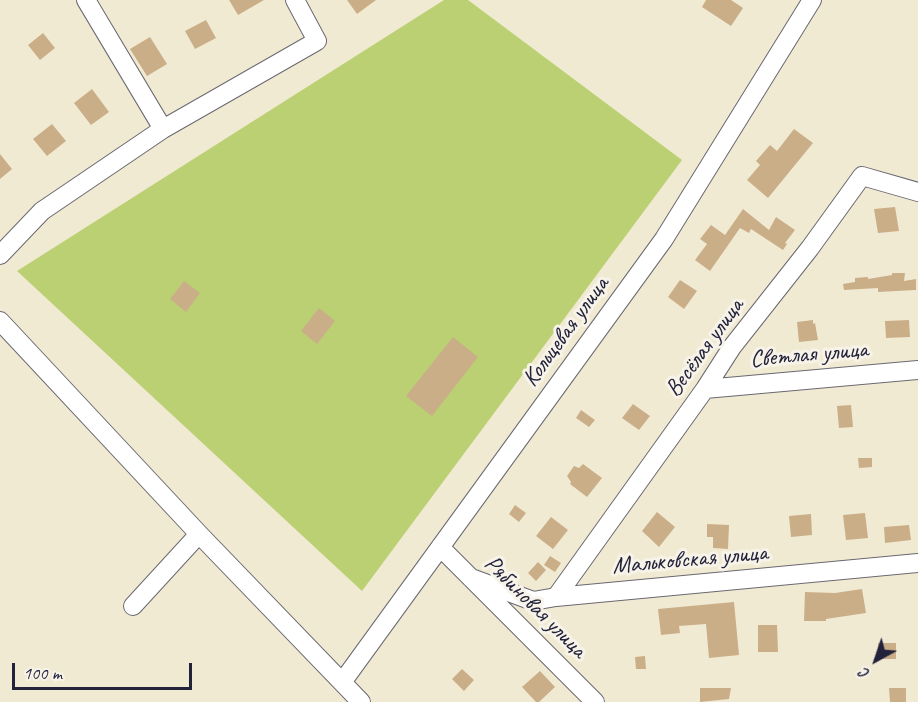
<!DOCTYPE html>
<html>
<head>
<meta charset="utf-8">
<style>
  body { margin:0 }
  #map { position:relative; width:918px; height:702px; overflow:hidden; background:#f1ead3; font-family:Caveat,sans-serif }
  canvas { display:block }
  .north { position:absolute; left:846px; top:630px; width:60px; height:60px; -webkit-text-stroke:4px #f7f3e8; paint-order:stroke; rotate:220deg; font-size:16px; font-weight:700; line-height:24px; text-align:center; color:#22223b }
  .north::after { content:''; display:block; margin:auto; width:21px; height:27px; background:#22223b; clip-path:polygon(50% 0,100% 100%,50% 72%,0 100%) }
  .scale { position:absolute; left:12px; top:663px; width:180px; height:27px; box-sizing:border-box; border:3px solid #22223b; border-top:0; padding-left:8px; font-size:18px; line-height:21px; white-space:nowrap; color:#22223b; -webkit-text-stroke:4px #f7f3e8; paint-order:stroke }
</style>
</head>
<body>
<div id="map">
<canvas width="918" height="702"></canvas>
<div class="north">С</div>
<div class="scale">100 m</div>
</div>
<script>
const ctx = document.querySelector('canvas').getContext('2d');
ctx.lineJoin = 'round';
function fillPath(path, color) {
  ctx.fillStyle = color;
  ctx.fill(path, 'evenodd');
}
function poly(rows) {
  const path = new Path2D();
  for (const r of rows) {
    path.moveTo(r[0], r[1]);
    for (let i = 2; i < r.length; i += 2) path.lineTo(r[i], r[i + 1]);
  }
  return path;
}
function strokePath(path, color, width, dash) {
  ctx.strokeStyle = color;
  ctx.lineWidth = width;
  ctx.lineCap = dash ? 'butt' : 'round';
  ctx.setLineDash(dash || []);
  ctx.stroke(path);
}
function label(font, color, halo, rows, align = 'center') {
  ctx.font = font + ' Caveat,sans-serif';
  ctx.lineWidth = 6;
  ctx.setLineDash([]);
  ctx.textBaseline = 'middle';
  ctx.strokeStyle = halo;
  ctx.fillStyle = color;
  for (const [text, x, y, turn = 0] of rows) {
    ctx.save();
    ctx.translate(x, y);
    ctx.rotate((+turn || 0) * Math.PI / 180);
    ctx.textAlign = isNaN(turn) ? turn : align;
    if (halo) ctx.strokeText(text, 0, 0);
    ctx.fillText(text, 0, 0);
    ctx.restore();
  }
}
fillPath(poly([
  [444,0,468,0,682,160,362,591,17,271]
]), '#bbd073');
fillPath(poly([
  [229,0,264,0,238,15],
  [347,0,376,0,357,14],
  [706,0,731,0,743,8,731,26,702,7],
  [206,20,216,38,195,49,185,31],
  [43,33,55,48,40,60,28,45],
  [150,37,167,64,147,76,130,49],
  [92,89,109,112,91,125,74,103],
  [52,124,66,141,47,156,33,139],
  [794,129,813,143,768,198,747,180,760,165,756,161,770,145,777,151],
  [0,154,12,169,0,179],
  [895,207,899,231,878,233,874,209],
  [743,209,769,230,776,217,795,230,785,243,787,244,783,250,751,229,749,233,740,228,710,271,695,260,707,244,700,239,711,225,725,235],
  [892,273,905,273,904,281,916,279,916,290,878,292,878,288,844,290,843,284,855,282,855,278,868,277,868,279,892,275],
  [680,280,697,291,684,309,668,297],
  [184,281,200,293,186,312,170,299],
  [319,308,335,321,317,344,301,331],
  [813,320,813,324,815,323,818,340,799,342,797,322],
  [909,320,910,337,886,338,885,321],
  [453,337,478,357,432,416,406,396],
  [633,404,650,416,639,430,622,418],
  [851,405,853,427,839,428,837,406],
  [581,410,595,420,589,427,576,418],
  [858,458,872,458,872,467,859,468],
  [583,464,602,478,587,497,570,484,571,482,567,476,574,466,579,468],
  [515,505,526,513,519,522,509,514],
  [657,512,675,527,659,547,642,531],
  [865,513,868,538,846,540,843,515],
  [811,514,812,535,791,537,789,516],
  [551,517,568,530,553,549,536,536],
  [707,524,729,525,728,549,713,548,713,537,707,537],
  [909,525,911,540,885,543,884,527],
  [550,556,561,563,555,572,544,565],
  [538,562,546,570,536,581,528,573],
  [862,589,866,613,826,619,826,621,804,621,805,592,835,593],
  [734,602,739,655,709,658,706,624,679,626,680,633,661,635,658,609],
  [758,625,777,625,778,652,758,652],
  [878,643,896,643,896,659,878,659],
  [645,656,646,669,636,669,635,657],
  [462,669,474,680,464,691,452,679],
  [540,671,555,687,539,702,536,702,522,687],
  [700,688,731,688,729,699,700,702],
  [889,688,906,688,906,702,890,702]
]), '#caae88');
const minor = poly([
  [163,129,317,41,295,0],
  [0,255,42,211,163,129,86,0],
  [0,321,199,534,361,702],
  [705,389,918,370],
  [440,547,595,702],
  [471,578,533,601,556,597,918,563],
  [556,597,705,389,732,347,810,248,862,176,918,192],
  [133,606,199,534],
  [343,681,664,239,812,0]
]);
strokePath(minor, '#6a6870', 20);
strokePath(minor, '#fff', 18);
label('24px', '#22223b', '#f7f3e8', [
  ["Кольцевая улица",566,332,-54],
  ["Весёлая улица",705,348,-54],
  ["Светлая улица",809,355,-5],
  ["Мальковская улица",690,560,-5],
  ["Рябиновая улица",535,607,45]
]);
</script>
</body>
</html>
